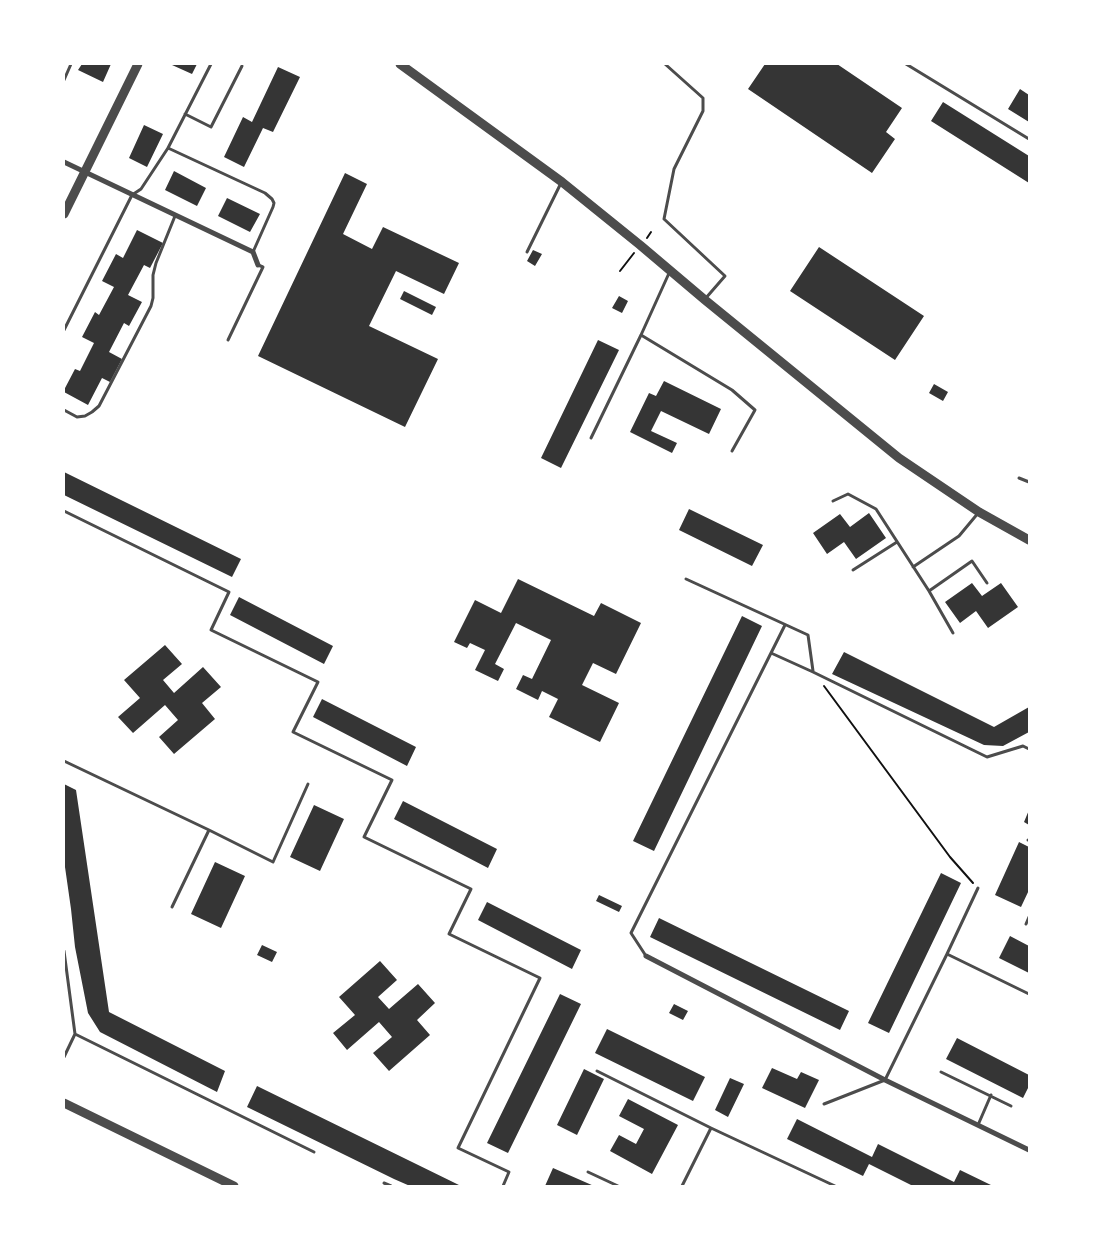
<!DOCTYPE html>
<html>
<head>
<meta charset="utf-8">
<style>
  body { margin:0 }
  #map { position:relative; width:1093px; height:1250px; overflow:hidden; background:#fff; font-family:"Open Sans",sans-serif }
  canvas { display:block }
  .frame { position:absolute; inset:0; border:65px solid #fff; pointer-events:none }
</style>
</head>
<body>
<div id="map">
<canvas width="1093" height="1250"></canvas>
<div class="frame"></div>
</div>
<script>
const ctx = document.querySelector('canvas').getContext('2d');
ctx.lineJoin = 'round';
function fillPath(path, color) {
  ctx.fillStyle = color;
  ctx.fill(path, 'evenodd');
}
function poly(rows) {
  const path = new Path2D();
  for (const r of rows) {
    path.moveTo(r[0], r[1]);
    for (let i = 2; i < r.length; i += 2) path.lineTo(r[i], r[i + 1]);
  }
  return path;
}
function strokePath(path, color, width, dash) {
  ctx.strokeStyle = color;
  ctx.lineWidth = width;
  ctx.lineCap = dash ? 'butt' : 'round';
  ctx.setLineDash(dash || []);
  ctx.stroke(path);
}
fillPath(poly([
  [82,64,111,64,103,82,78,70],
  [173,64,197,64,192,74,172,65],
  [765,64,837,64,902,108,886,132,895,139,872,173,748,89],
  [278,67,300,77,273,132,263,128,244,167,224,157,243,117,252,122],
  [1020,89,1029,95,1029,122,1008,109],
  [943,102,1029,156,1029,183,931,121],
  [144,125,163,134,147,167,129,158],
  [174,171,206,188,197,206,165,190],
  [345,173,367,184,343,234,372,249,383,227,459,263,444,294,396,271,369,326,438,359,405,427,258,356],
  [227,198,260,214,250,232,218,216],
  [137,230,163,243,150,268,144,265,128,295,142,302,129,326,124,323,109,352,122,359,110,382,102,378,88,405,64,392,64,390,75,369,80,371,94,343,82,337,95,312,99,315,114,287,102,281,116,254,123,258],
  [819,247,924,316,895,360,790,291],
  [533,250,542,254,535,266,527,261],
  [404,291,436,307,432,315,400,299],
  [619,296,628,301,622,313,612,308],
  [598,340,619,350,561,468,541,458],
  [664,381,721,409,709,434,661,411,651,431,677,443,672,453,630,432,649,393,656,396],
  [934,384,948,392,943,401,929,393],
  [64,472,241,559,232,577,64,495],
  [689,509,763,545,752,566,679,530],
  [869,513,886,538,856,559,844,542,827,554,813,533,840,514,850,527],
  [518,579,594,616,601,603,641,623,616,674,593,663,582,685,619,703,600,742,549,717,558,699,542,691,538,700,516,689,523,675,532,679,551,640,516,623,495,664,504,669,498,681,475,670,485,650,470,643,467,648,454,642,475,600,501,613],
  [972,583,982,596,1001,583,1018,607,988,628,976,611,960,623,945,602],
  [239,597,333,646,324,664,230,615],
  [742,616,762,626,654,851,633,841],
  [165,645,182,664,163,680,174,693,203,667,221,687,202,703,215,719,174,754,159,737,178,720,165,705,133,733,118,717,140,698,124,680],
  [844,652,994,727,1029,707,1029,732,1003,746,984,745,832,674],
  [322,699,416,747,407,766,313,717],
  [64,784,76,790,109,1012,225,1071,217,1092,100,1032,88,1013,75,947,71,909,64,860],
  [403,801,497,849,488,868,394,819],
  [314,805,344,819,320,871,290,857],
  [1029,810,1029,825,1024,822],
  [1019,842,1029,847,1029,890,1021,907,995,895],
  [215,862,245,876,221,928,191,914],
  [941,873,961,883,889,1033,868,1023],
  [599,895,622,906,619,912,596,901],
  [487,902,581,950,572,969,478,920],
  [659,918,849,1011,840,1030,650,937],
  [1010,936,1029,946,1029,973,999,958],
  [262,945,277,952,272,962,257,955],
  [380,961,397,980,378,997,389,1009,418,984,435,1003,417,1020,430,1035,389,1071,373,1053,392,1037,379,1022,347,1050,333,1033,355,1015,339,997],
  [560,994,581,1004,508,1153,487,1143],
  [674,1004,688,1011,683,1020,669,1013],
  [607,1029,705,1077,693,1101,595,1053],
  [957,1038,1029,1075,1029,1086,1023,1098,946,1059],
  [772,1068,797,1079,801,1072,819,1080,805,1108,762,1088],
  [584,1069,604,1079,577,1135,557,1125],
  [730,1078,744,1084,728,1117,715,1110],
  [257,1086,461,1186,410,1186,394,1179,247,1107],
  [628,1099,678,1125,652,1174,610,1151,619,1135,636,1144,644,1129,619,1116],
  [797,1119,872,1157,878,1144,954,1182,960,1170,993,1186,913,1186,869,1164,863,1176,787,1139],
  [553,1168,594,1186,545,1186]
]), '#353535');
strokePath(poly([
  [647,238,651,232],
  [620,271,634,253],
  [824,686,950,857,973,883]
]), '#111', 2);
strokePath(poly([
  [665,64,703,98,703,111,674,169,664,219,725,276,705,299],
  [906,64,1029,139],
  [64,80,71,64],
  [185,114,211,127,242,66],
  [168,148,211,64],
  [527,252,561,183],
  [64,330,132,195,141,189,168,148,265,193,272,199,274,203,273,207,253,252],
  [641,335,732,390,755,410,732,451],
  [228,340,263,267,258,265],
  [64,410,77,417,85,416,92,412,99,406,151,306,153,298,153,275,156,263,175,216],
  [591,438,641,335,670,271],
  [1019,478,1029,482],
  [833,501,848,494,876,509,929,591,953,633],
  [64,511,229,592,211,630,318,682,293,732,392,780,364,837,471,889,449,934,540,978,458,1148,509,1172,503,1186],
  [913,567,959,536,979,512],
  [853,570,897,542],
  [686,579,808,635,813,671],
  [929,591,972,561,987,583],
  [771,653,785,625],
  [64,761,209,830,172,907],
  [209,830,273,862,308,784],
  [1028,840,1029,840],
  [1026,924,1029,917],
  [64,951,75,1034,64,1057],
  [947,954,1029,994],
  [646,956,631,933,771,653,813,672,987,757,1023,746,1029,749],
  [75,1034,314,1152],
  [597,1071,711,1128,835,1186],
  [941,1072,1011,1106],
  [824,1104,885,1080,947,954,978,888],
  [978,1125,991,1095],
  [588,1172,618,1186],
  [384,1183,391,1186],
  [682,1186,711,1128]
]), '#4c4c4c', 3);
strokePath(poly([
  [64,162,253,252,258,265],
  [646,956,885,1080,1029,1150]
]), '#4c4c4c', 5);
strokePath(poly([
  [400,64,562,182,640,245,705,300,899,458,979,512,1029,540],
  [64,214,138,64],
  [64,1103,234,1186]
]), '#4c4c4c', 9);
</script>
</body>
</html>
